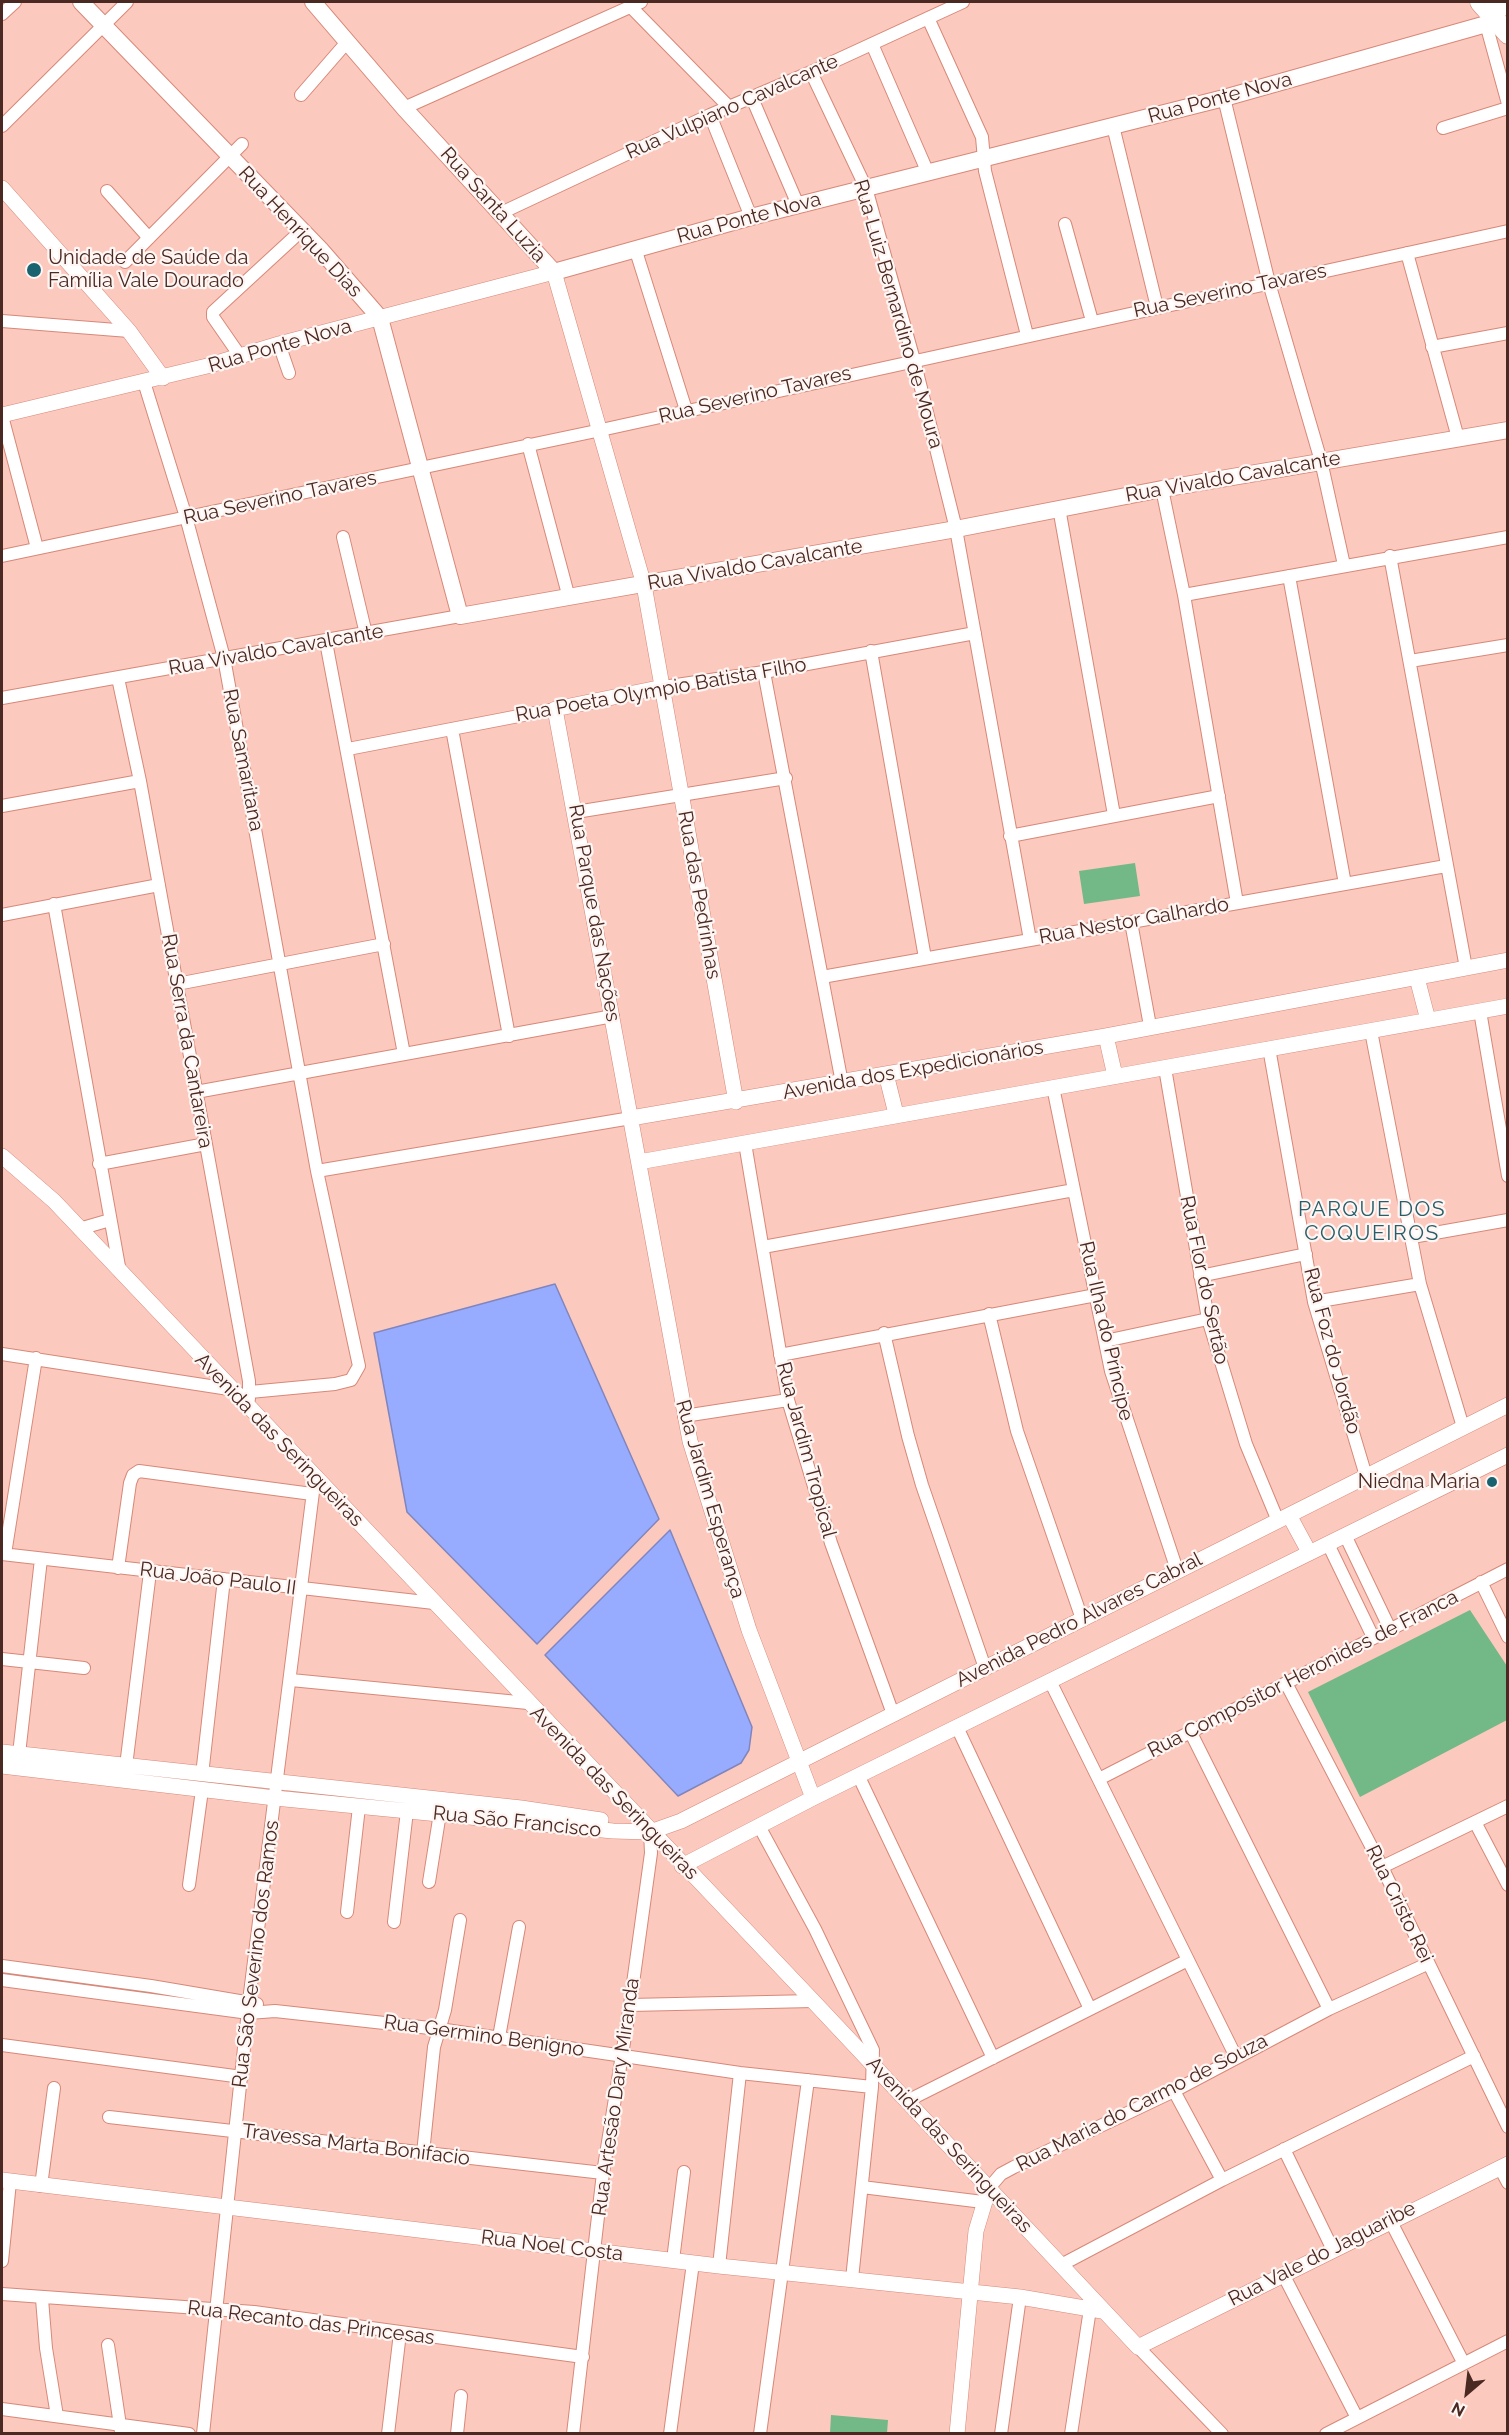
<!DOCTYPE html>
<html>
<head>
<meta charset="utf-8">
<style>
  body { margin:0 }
  #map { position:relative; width:1509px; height:2435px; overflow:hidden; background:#fcc9be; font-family:Raleway,sans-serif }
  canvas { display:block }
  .frame { position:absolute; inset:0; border:3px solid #492922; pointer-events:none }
  .north { position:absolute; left:1437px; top:2363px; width:60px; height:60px; -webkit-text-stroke:4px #fff6f4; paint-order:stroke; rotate:208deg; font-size:16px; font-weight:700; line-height:24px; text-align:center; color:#492922 }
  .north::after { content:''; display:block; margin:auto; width:21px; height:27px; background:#492922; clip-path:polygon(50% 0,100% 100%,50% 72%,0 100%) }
</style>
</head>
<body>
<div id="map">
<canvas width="1509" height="2435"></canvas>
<div class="frame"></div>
<div class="north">N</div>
</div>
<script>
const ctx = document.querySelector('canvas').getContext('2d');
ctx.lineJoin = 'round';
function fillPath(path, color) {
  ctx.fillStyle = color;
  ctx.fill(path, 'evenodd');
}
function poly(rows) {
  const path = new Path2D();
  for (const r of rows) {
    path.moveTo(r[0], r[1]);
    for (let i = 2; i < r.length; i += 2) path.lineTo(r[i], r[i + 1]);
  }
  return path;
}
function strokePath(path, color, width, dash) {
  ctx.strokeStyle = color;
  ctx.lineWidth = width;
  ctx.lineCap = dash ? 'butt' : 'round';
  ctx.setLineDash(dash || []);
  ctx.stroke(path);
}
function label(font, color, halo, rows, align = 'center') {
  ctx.font = font + ' Raleway,sans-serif';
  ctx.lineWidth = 4.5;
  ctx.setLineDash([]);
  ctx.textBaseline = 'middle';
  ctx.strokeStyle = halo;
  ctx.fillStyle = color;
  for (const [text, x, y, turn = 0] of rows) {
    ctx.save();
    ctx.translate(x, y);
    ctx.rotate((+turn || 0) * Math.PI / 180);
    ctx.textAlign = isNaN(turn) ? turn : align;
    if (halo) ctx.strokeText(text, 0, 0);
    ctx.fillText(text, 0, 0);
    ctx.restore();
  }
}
fillPath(poly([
  [1135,863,1140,896,1084,904,1079,871],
  [1470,1610,1507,1666,1507,1720,1360,1797,1308,1692],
  [831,2415,888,2420,887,2433,830,2433]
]), '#73b887');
const water = poly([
  [555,1284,659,1519,537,1644,407,1512,374,1333,555,1284],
  [670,1530,752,1727,749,1750,741,1763,678,1796,545,1655,670,1530]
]);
fillPath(water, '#98acff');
strokePath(water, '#8085bd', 1.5);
const minor = poly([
  [630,6,729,107],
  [2,14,15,2],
  [928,18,982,137,985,171,1027,335],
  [1486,24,1508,104],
  [872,44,928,173],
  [811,72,866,188,914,360,956,529,1030,940],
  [301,95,347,42],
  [752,98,798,205],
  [1224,98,1269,283,1321,461,1344,565],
  [404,108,641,2],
  [710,115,751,217],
  [2,126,127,2],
  [1113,126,1157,307],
  [1443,128,1508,108],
  [107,191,149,238],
  [501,213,710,115,811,72,963,2],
  [1065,224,1092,321],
  [635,248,686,410],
  [1407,253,1458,438],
  [125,262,242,144],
  [2,321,129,331],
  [279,344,289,373],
  [1432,347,1508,333],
  [240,356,213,317,213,312,302,230],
  [144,382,186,517,224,658,317,1171,359,1366,351,1380,335,1384,250,1392],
  [2,416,37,548],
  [528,444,569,598],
  [1162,489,1184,595,1237,903],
  [1059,508,1114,815],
  [343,537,366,634],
  [2,556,601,430,1508,231],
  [1390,556,1466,968],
  [1289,576,1345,884],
  [1184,595,1508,537],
  [326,642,404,1054],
  [871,651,925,958],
  [1410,661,1508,645],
  [764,672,842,1083],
  [118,678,140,781,249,1381,249,1399],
  [663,687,764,672,975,633],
  [2,698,460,616],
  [452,729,509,1036],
  [348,749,555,709],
  [2,806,140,781],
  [576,812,786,778],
  [1010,836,1219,796],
  [54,904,120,1272],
  [2,915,159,885],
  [1131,922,1150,1026],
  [822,977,1446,866],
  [177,984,384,944],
  [1480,1011,1508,1176],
  [1371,1031,1420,1284,1463,1427],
  [1269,1048,1314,1302,1366,1476],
  [1165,1068,1208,1319,1246,1444,1278,1521],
  [1053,1087,1111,1371,1177,1570],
  [196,1092,613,1016],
  [745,1143,788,1400,831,1543,893,1714],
  [99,1164,206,1144],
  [317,1171,631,1118],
  [79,1229,110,1220],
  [1412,1237,1508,1220],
  [763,1247,1074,1190],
  [1200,1276,1306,1254],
  [1314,1302,1420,1284],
  [989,1314,1017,1431,1082,1619],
  [884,1333,908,1436,922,1485,985,1668],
  [1105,1341,1208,1319],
  [2,1354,229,1389],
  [780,1355,1096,1295],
  [684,1416,788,1400],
  [1345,1535,1390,1629],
  [1328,1544,1373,1637],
  [2,1554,434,1603],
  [5,1554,36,1358],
  [118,1568,130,1483,133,1475,139,1471,312,1494],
  [1481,1582,1508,1637],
  [2,1659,84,1668],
  [291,1680,528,1703],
  [1050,1681,1236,2057],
  [1286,1683,1382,1867,1508,2127],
  [957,1727,1090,2009],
  [1190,1731,1329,2009],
  [19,1754,41,1559],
  [126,1766,150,1572],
  [202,1775,224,1579],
  [859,1777,993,2058],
  [1099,1779,1508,1569],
  [1475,1822,1508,1885],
  [759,1826,815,1929,873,2050,872,2087,852,2279],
  [1382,1867,1508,1806],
  [429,1882,440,1813],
  [189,1885,202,1790],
  [347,1912,359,1807],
  [394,1922,407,1811],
  [2,1966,151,1986,257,2004],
  [2,1980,249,2013,275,2011,439,2029,740,2073,872,2087],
  [630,2005,813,2001],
  [499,2037,519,1927],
  [2,2045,242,2077],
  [1174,2091,1222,2180],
  [907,2101,1188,1960],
  [109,2117,603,2173],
  [1284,2149,1333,2250],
  [423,2153,434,2047,445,2010,460,1920],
  [1500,2168,1508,2183],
  [41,2186,54,2088],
  [862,2187,983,2202],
  [989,2188,1001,2174,1014,2167,1174,2091,1329,2009,1427,1964],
  [1390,2220,1463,2362],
  [673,2260,684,2172],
  [2,2261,10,2182],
  [1061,2265,1222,2180,1474,2056],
  [719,2266,740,2073],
  [1283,2274,1356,2416],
  [2,2294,254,2312,583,2357],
  [42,2299,46,2348,57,2416],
  [108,2345,121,2432],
  [1138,2347,1222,2434],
  [2,2409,189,2434],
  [203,2434,249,2001,315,1476],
  [388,2434,400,2333],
  [457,2434,461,2396],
  [573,2434,603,2173,630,2005,651,1853,650,1832],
  [670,2434,693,2263],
  [760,2434,808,2080],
  [1001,2434,1020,2297],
  [1071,2434,1090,2309],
  [1326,2434,1508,2341]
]);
const tertiary = poly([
  [2,188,129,331,163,378],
  [2,415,207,366,279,344,554,272,644,585,736,1102],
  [663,687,555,709,690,1441,749,1630,813,1798],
  [1417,978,1428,1020],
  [1106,1036,1115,1076],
  [886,1074,896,1114],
  [631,1118,1106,1036,1508,960],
  [2,1156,54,1201,813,2001,1138,2347,1508,2164],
  [639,1162,1508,1006],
  [1289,1515,1309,1552],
  [2,1752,521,1808,601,1820],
  [2,1766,275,1798,613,1831,650,1832,681,1821,1508,1405],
  [682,1866,813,1798,1508,1455],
  [2,2180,719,2266,1020,2297,1102,2311],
  [957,2434,976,2231,989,2188]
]);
const secondary = poly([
  [81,2,320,249,380,318,460,616,956,529,1162,489,1508,430],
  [313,2,404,108,554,272,751,217,1224,98,1497,21]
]);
const trunk = poly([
  [1480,2,1508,34],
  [1504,2,1508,6]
]);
strokePath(minor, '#d78878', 14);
strokePath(tertiary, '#d78878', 16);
strokePath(secondary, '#d78878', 18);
strokePath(trunk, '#d78878', 21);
strokePath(minor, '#fff', 12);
strokePath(tertiary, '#fff', 15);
strokePath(secondary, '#fff', 16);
strokePath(trunk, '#fff', 20);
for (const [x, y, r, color] of [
  [34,270,8,"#196370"],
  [1492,1482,6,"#196370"]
]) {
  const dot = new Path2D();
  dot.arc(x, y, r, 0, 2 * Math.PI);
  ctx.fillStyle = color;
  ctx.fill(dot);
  strokePath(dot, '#fff6f4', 2);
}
label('20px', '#492922', '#fff6f4', [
  ["Rua Ponte Nova",1220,98,-15],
  ["Rua Vulpiano Cavalcante",732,107,-24],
  ["Rua Santa Luzia",493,205,48],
  ["Rua Ponte Nova",749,218,-15],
  ["Rua Henrique Dias",300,232,47],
  ["Rua Severino Tavares",1230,291,-12],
  ["Rua Luiz Bernardino de Moura",898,314,74],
  ["Rua Ponte Nova",280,346,-16],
  ["Rua Severino Tavares",755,395,-13],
  ["Rua Vivaldo Cavalcante",1233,477,-10],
  ["Rua Severino Tavares",280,498,-12],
  ["Rua Vivaldo Cavalcante",755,565,-10],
  ["Rua Vivaldo Cavalcante",276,650,-10],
  ["Rua Poeta Olympio Batista Filho",661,690,-10],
  ["Rua Samaritana",243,760,79],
  ["Rua das Pedrinhas",699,895,80],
  ["Rua Parque das Nações",594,913,80],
  ["Rua Nestor Galhardo",1134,921,-10],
  ["Rua Serra da Cantareira",187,1041,80],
  ["Avenida dos Expedicionários",913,1070,-10],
  ["Rua Flor do Sertão",1204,1280,78],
  ["Rua Ilha do Príncipe",1106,1331,77],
  ["Rua Foz do Jordão",1332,1351,75],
  ["Avenida das Seringueiras",279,1440,46],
  ["Rua Jardim Tropical",806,1450,75],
  ["Rua Jardim Esperança",710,1499,74],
  ["Rua João Paulo II",218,1579,7],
  ["Avenida Pedro Alvares Cabral",1079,1620,-27],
  ["Rua Compositor Heronides de Franca",1303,1674,-27],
  ["Avenida das Seringueiras",614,1793,46],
  ["Rua São Francisco",517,1822,6],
  ["Rua Cristo Rei",1399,1904,64],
  ["Rua São Severino dos Ramos",256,1954,-83],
  ["Rua Germino Benigno",484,2036,8],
  ["Rua Artesão Dary Miranda",616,2097,-82],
  ["Rua Maria do Carmo de Souza",1142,2103,-27],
  ["Travessa Marta Bonifacio",356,2145,7],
  ["Avenida das Seringueiras",949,2145,47],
  ["Rua Noel Costa",552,2246,7],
  ["Rua Vale do Jaguaribe",1322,2254,-27],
  ["Rua Recanto das Princesas",311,2323,7]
]);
label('20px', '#492922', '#fff6f4', [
  ["Unidade de Saúde da",48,258],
  ["Família Vale Dourado",48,281],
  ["Niedna Maria",1480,1482,"right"]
], 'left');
ctx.letterSpacing = '1.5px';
label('21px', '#275e69', '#fff6f4', [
  ["PARQUE DOS",1372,1210],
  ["COQUEIROS",1372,1234]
]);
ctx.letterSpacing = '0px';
</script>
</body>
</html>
